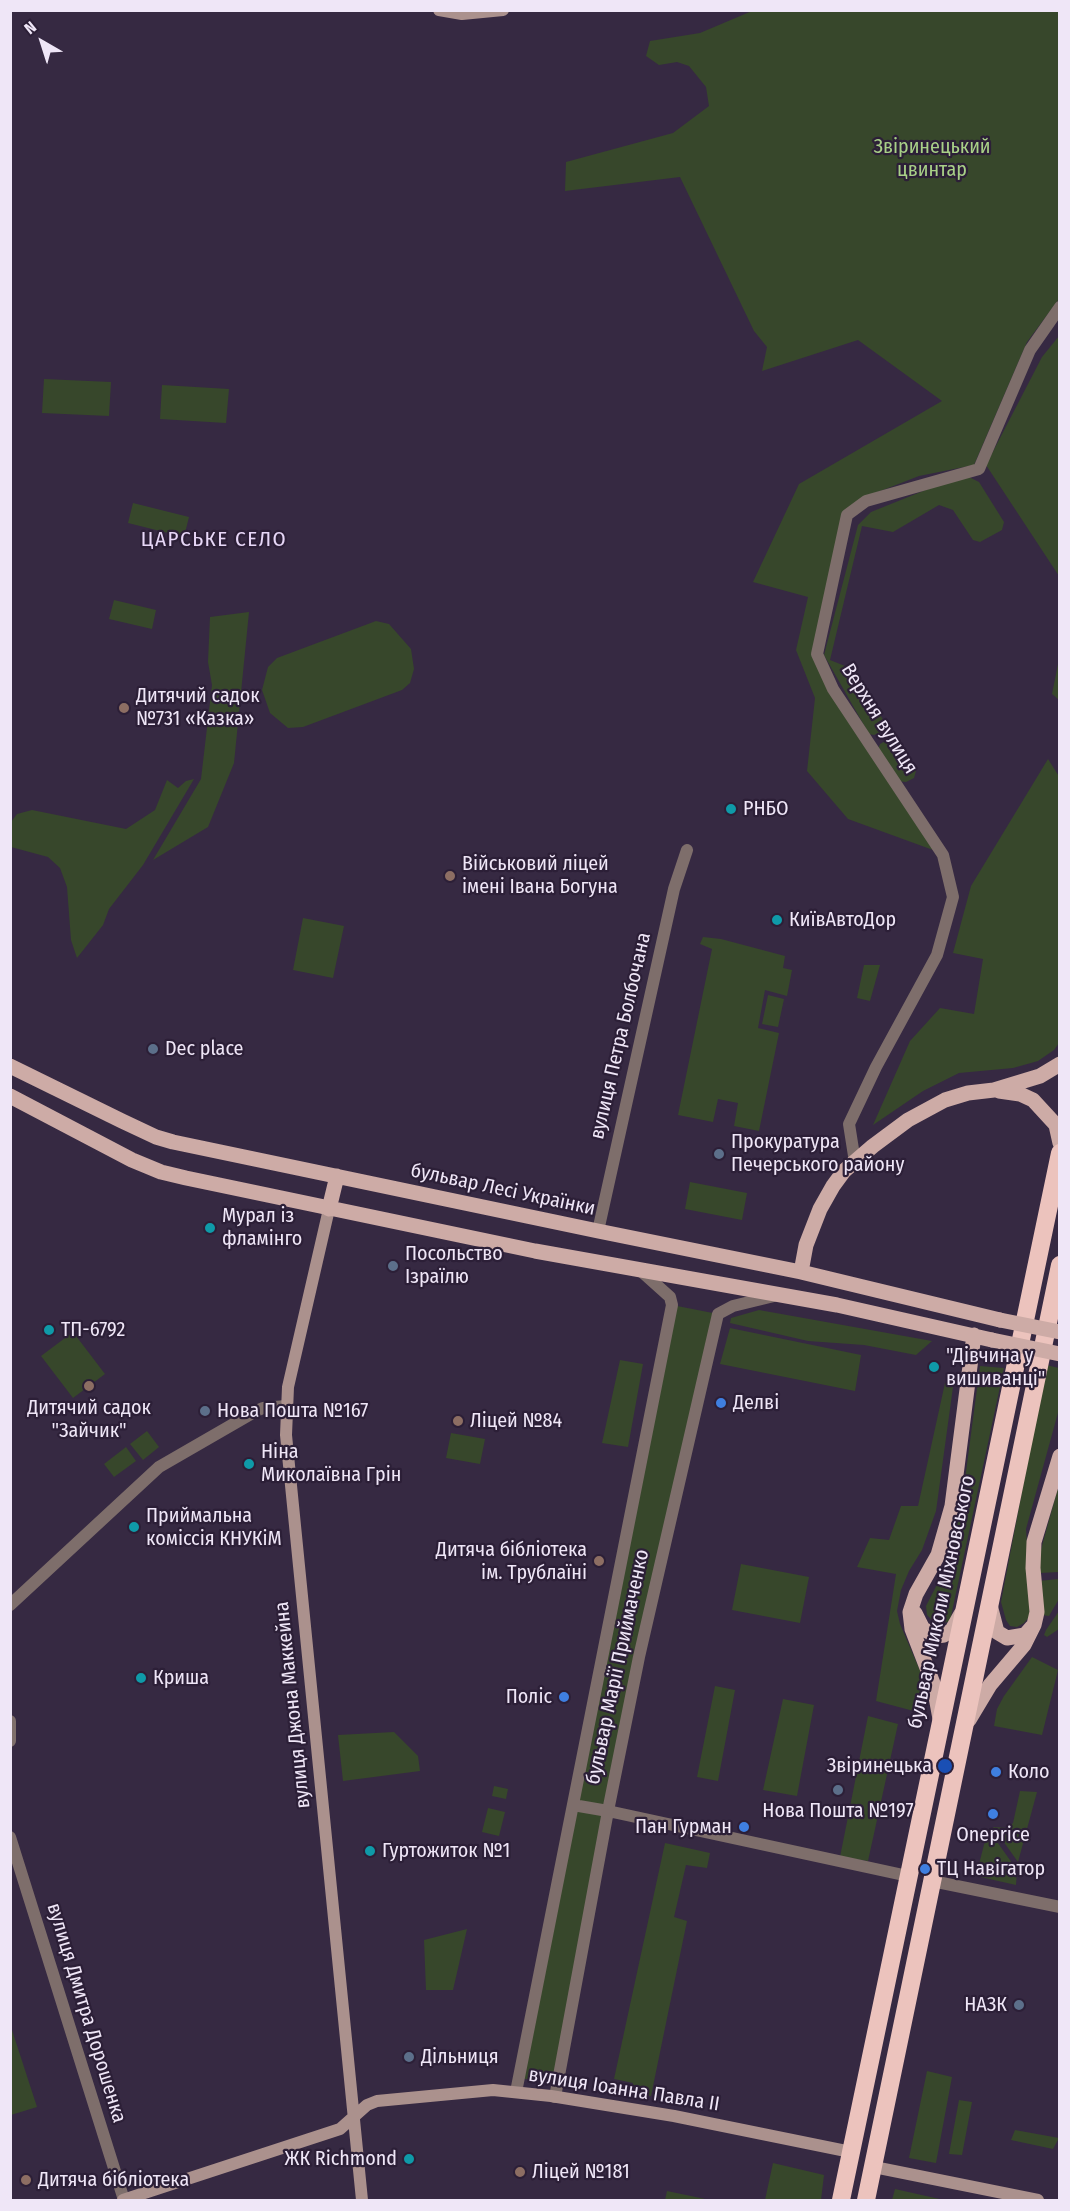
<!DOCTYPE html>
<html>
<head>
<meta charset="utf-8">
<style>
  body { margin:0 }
  #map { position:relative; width:1070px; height:2211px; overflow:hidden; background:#362942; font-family:"Fira Sans Condensed",sans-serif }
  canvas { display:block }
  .frame { position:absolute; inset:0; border:12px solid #efe6f7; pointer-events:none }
  .north { position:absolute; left:12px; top:12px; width:60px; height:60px; -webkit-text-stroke:4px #2c1f37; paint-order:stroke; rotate:321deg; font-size:16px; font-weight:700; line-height:24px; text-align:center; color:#efe6f7 }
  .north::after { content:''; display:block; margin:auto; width:21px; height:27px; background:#efe6f7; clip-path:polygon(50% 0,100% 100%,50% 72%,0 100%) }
</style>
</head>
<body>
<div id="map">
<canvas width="1070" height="2211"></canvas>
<div class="frame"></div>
<div class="north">N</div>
</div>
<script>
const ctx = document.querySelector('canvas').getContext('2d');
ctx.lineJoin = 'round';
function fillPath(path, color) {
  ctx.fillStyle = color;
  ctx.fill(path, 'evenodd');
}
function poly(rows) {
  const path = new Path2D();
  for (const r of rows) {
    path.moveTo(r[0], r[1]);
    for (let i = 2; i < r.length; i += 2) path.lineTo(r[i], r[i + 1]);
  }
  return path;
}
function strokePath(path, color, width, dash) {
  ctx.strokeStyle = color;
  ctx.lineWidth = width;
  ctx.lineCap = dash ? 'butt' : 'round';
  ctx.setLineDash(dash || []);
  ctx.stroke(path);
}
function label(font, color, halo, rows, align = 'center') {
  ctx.font = font + ' "Fira Sans Condensed",sans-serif';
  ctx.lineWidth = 4.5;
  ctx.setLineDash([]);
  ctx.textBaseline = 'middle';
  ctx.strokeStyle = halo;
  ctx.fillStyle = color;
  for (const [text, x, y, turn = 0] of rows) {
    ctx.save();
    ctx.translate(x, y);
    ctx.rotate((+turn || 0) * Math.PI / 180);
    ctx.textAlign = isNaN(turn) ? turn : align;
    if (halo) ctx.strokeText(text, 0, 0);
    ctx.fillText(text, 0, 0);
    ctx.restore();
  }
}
fillPath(poly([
  [752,11,1059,11,1059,299,1027,342,974,465,919,476,865,497,854,503,813,655,933,850,848,819,807,771,815,698,796,650,808,597,753,582,799,484,942,401,858,340,762,371,767,347,754,331,680,177,565,191,566,162,673,133,709,106,706,87,689,66,677,62,659,65,646,56,650,41,700,33],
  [1059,336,1059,576,986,465,1042,357],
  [44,379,111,382,109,416,42,413],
  [162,385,229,389,226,423,160,419],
  [969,477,979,482,1004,522,1002,530,980,542,973,540,953,510,939,505,893,532,862,526,830,660,855,670,886,725,883,731,874,735,869,734,824,655,858,525,871,512,943,483],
  [133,503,189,517,184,537,128,523],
  [114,600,156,610,152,629,109,619],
  [249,612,234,763,208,827,153,860,201,779,212,685,208,662,210,617],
  [376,621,389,624,411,649,414,669,410,683,402,690,303,727,288,728,270,713,262,690,268,667,277,658],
  [1059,659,1059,700,1052,694],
  [891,738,897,740,916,771,914,778,906,782,897,781,878,749,880,744],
  [1048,759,1060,778,1059,1043,1054,1050,1038,1061,1013,1068,959,1073,923,1091,873,1125,910,1041,940,1008,974,1014,983,959,953,953,971,886],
  [194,779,143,865,109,909,103,925,77,958,71,940,67,887,60,868,48,857,11,847,11,822,17,814,32,810,126,829,155,810,167,780,178,788,186,781],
  [303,918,344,926,333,978,293,970],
  [703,937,721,939,785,956,783,968,792,970,787,996,765,990,758,1028,779,1033,759,1131,734,1126,738,1103,718,1099,713,1122,678,1115,712,949,700,944],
  [864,965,880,965,870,1001,857,998],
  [768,995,784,999,778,1027,762,1024],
  [690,1182,747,1193,742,1220,685,1209],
  [672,1305,718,1314,674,1500,557,2084,519,2078],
  [759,1310,932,1341,916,1355,864,1345,808,1341,730,1323,731,1318],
  [730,1328,861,1355,855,1391,720,1364],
  [73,1332,105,1374,73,1398,41,1356],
  [620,1360,643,1364,628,1447,602,1443],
  [1046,1365,1059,1368,1059,1409,1026,1529,1031,1606,1030,1616,1024,1623,1017,1627,1010,1626,1006,1620,1001,1602],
  [980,1366,1004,1368,950,1621,937,1625,927,1615,926,1606,946,1567,962,1502],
  [945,1383,953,1387,936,1511,922,1550,909,1571,901,1590,897,1611,900,1624,921,1673,924,1691,925,1714,876,1701,896,1574,857,1567,870,1538,889,1540,901,1506,918,1506],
  [147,1431,159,1447,143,1460,130,1444],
  [451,1433,485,1439,480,1464,446,1458],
  [126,1447,136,1461,114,1477,104,1464],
  [1059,1484,1059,1572,1040,1573,1040,1553],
  [741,1564,809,1577,800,1623,732,1610],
  [1059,1579,1059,1599,1049,1616,1042,1615,1038,1581],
  [1059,1611,1059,1629,1047,1637,1044,1635,1046,1630],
  [1032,1657,1058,1670,1042,1735,994,1726,997,1709,1004,1696],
  [715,1686,735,1690,718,1781,697,1777],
  [783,1699,814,1705,797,1796,763,1790],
  [868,1716,898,1724,868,1861,840,1857],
  [394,1732,418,1756,420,1771,343,1781,338,1735],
  [494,1786,508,1789,506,1799,492,1796],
  [1020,1791,1037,1792,1018,1862,993,1827,1008,1828,1013,1823],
  [488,1808,505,1812,499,1836,482,1832],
  [988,1829,1017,1870,1016,1885,976,1876],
  [665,1843,710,1853,707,1868,686,1865,674,1917,687,1921,651,2096,630,2093,633,2083,614,2079],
  [467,1929,453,1990,426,1990,424,1940],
  [11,2027,37,2107,11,2115,10,2115],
  [927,2071,952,2077,936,2163,909,2158],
  [959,2100,972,2102,962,2155,949,2154],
  [1015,2130,1059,2138,1053,2149,1011,2140],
  [773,2163,824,2175,821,2200,765,2200],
  [895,2189,944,2200,892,2200],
  [667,2191,710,2200,665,2200]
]), '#37472b');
strokePath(poly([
  [855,1162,849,1124,876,1067,937,955,953,897,943,855,833,689,817,654,847,515,866,501,979,469,1030,350,1060,307],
  [598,1231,674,889,687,850],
  [10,1605,159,1467,256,1411,263,1408,286,1406],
  [10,1721,10,1741],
  [573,1805,608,1811,908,1876],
  [10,1837,124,2200],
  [932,1881,1060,1907],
  [516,2092,672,1305,670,1297,641,1271],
  [555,2097,608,1811,639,1657,718,1314,733,1306,774,1296]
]), '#7e6e6b', 12);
strokePath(poly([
  [439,10,462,14,503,10],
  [329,1209,288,1387,286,1435,362,2200],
  [874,2167,1038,2200],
  [123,2200,340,2129,367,2105,377,2101,493,2090,551,2096,674,2116,851,2152]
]), '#ab918d', 12);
strokePath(poly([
  [10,1066,122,1121,156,1137,173,1142,598,1231,801,1272,1000,1320],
  [999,1091,1020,1094,1033,1100,1056,1125,1060,1143],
  [10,1096,132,1160,161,1172,186,1178,535,1251,837,1305,992,1340],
  [329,1209,337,1176],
  [801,1272,806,1245,820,1209,833,1186,844,1171,873,1146,908,1120,945,1100,968,1093,994,1090,1040,1076,1060,1064],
  [990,1605,997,1632,1007,1638,1025,1635,1032,1627],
  [915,1613,923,1629,937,1636,944,1635,952,1630,961,1614],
  [940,1719,934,1686,912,1629,910,1612,916,1594,938,1555,952,1506,974,1335],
  [969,1720,990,1685,1024,1645,1034,1625,1037,1612,1033,1568,1034,1542,1060,1456]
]), '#cdaba6', 15);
strokePath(poly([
  [841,2200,1060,1153],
  [866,2200,1060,1265]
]), '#ecc3bd', 18);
strokePath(poly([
  [1000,1320,1060,1332],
  [992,1340,1060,1354]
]), '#cdaba6', 15);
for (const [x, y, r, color] of [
  [124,708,6,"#8d6e63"],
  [731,809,6,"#0f9aa8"],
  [450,876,6,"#8d6e63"],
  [777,920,6,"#0f9aa8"],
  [153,1049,6,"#5c6f8a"],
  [719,1154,6,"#5c6f8a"],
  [210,1228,6,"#0f9aa8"],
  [393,1266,6,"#5c6f8a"],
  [49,1330,6,"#0f9aa8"],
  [934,1367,6,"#0f9aa8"],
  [89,1386,6,"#8d6e63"],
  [721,1403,6,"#3f7fe0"],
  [205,1411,6,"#5c6f8a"],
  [458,1421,6,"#8d6e63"],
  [249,1464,6,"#0f9aa8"],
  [134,1527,6,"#0f9aa8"],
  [599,1561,6,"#8d6e63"],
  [141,1678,6,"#0f9aa8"],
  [564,1697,6,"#3f7fe0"],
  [945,1766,8,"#1a4fb4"],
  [996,1772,6,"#3f7fe0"],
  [838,1790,6,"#5c6f8a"],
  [993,1814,6,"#3f7fe0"],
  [744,1827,6,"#3f7fe0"],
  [370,1851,6,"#0f9aa8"],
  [925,1869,6,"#3f7fe0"],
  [1019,2005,6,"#5c6f8a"],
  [409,2057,6,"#5c6f8a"],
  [409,2159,6,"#0f9aa8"],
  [520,2172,6,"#8d6e63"],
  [26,2180,6,"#8d6e63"]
]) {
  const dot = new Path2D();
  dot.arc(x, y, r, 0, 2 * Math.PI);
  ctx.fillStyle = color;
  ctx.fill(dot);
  strokePath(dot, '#2c1f37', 2);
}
label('20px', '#a8d087', '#2c1f37', [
  ["Звіринецький",932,147],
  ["цвинтар",932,170]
]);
label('20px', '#efe6f7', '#2c1f37', [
  ["Дитячий садок",136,696],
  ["№731 «Казка»",136,719],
  ["РНБО",743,809],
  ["Військовий ліцей",462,864],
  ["імені Івана Богуна",462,887],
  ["КиївАвтоДор",789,920],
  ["Dec place",165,1049],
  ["Прокуратура",731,1142],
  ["Печерського району",731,1165],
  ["Мурал із",222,1216],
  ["фламінго",222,1239],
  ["Посольство",405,1254],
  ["Ізраїлю",405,1277],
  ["ТП-6792",61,1330],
  ["\"Дівчина у",946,1356],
  ["вишиванці\"",946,1379],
  ["Делві",733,1403],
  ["Дитячий садок",89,1408,"center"],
  ["\"Зайчик\"",89,1431,"center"],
  ["Нова Пошта №167",217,1411],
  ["Ліцей №84",470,1421],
  ["Ніна",261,1452],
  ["Миколаївна Грін",261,1475],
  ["Приймальна",146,1516],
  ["коміссія КНУКіМ",146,1539],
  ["Дитяча бібліотека",587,1550,"right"],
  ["ім. Трублаїні",587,1573,"right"],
  ["Криша",153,1678],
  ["Поліс",552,1697,"right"],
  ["Звіринецька",932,1766,"right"],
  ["Коло",1008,1772],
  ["Нова Пошта №197",838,1811,"center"],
  ["Пан Гурман",732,1827,"right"],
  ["Oneprice",993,1835,"center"],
  ["Гуртожиток №1",382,1851],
  ["ТЦ Навігатор",937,1869],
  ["НАЗК",1007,2005,"right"],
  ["Дільниця",421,2057],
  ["ЖК Richmond",397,2159,"right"],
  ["Ліцей №181",532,2172],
  ["Дитяча бібліотека",38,2180]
], 'left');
label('20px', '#efe6f7', '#2c1f37', [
  ["Верхня вулиця",879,719,58],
  ["вулиця Петра Болбочана",621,1036,-77],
  ["бульвар Лесі Українки",503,1190,12],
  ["бульвар Миколи Міхновського",942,1602,-78],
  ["бульвар Марії Приймаченко",618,1667,-78],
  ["вулиця Джона Маккейна",293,1705,-96],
  ["вулиця Дмитра Дорошенка",86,2013,73],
  ["вулиця Іоанна Павла II",624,2090,9]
]);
ctx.letterSpacing = '1.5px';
label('21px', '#e7d7f7', '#2c1f37', [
  ["ЦАРСЬКЕ СЕЛО",214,540]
]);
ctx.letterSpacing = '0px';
</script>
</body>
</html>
